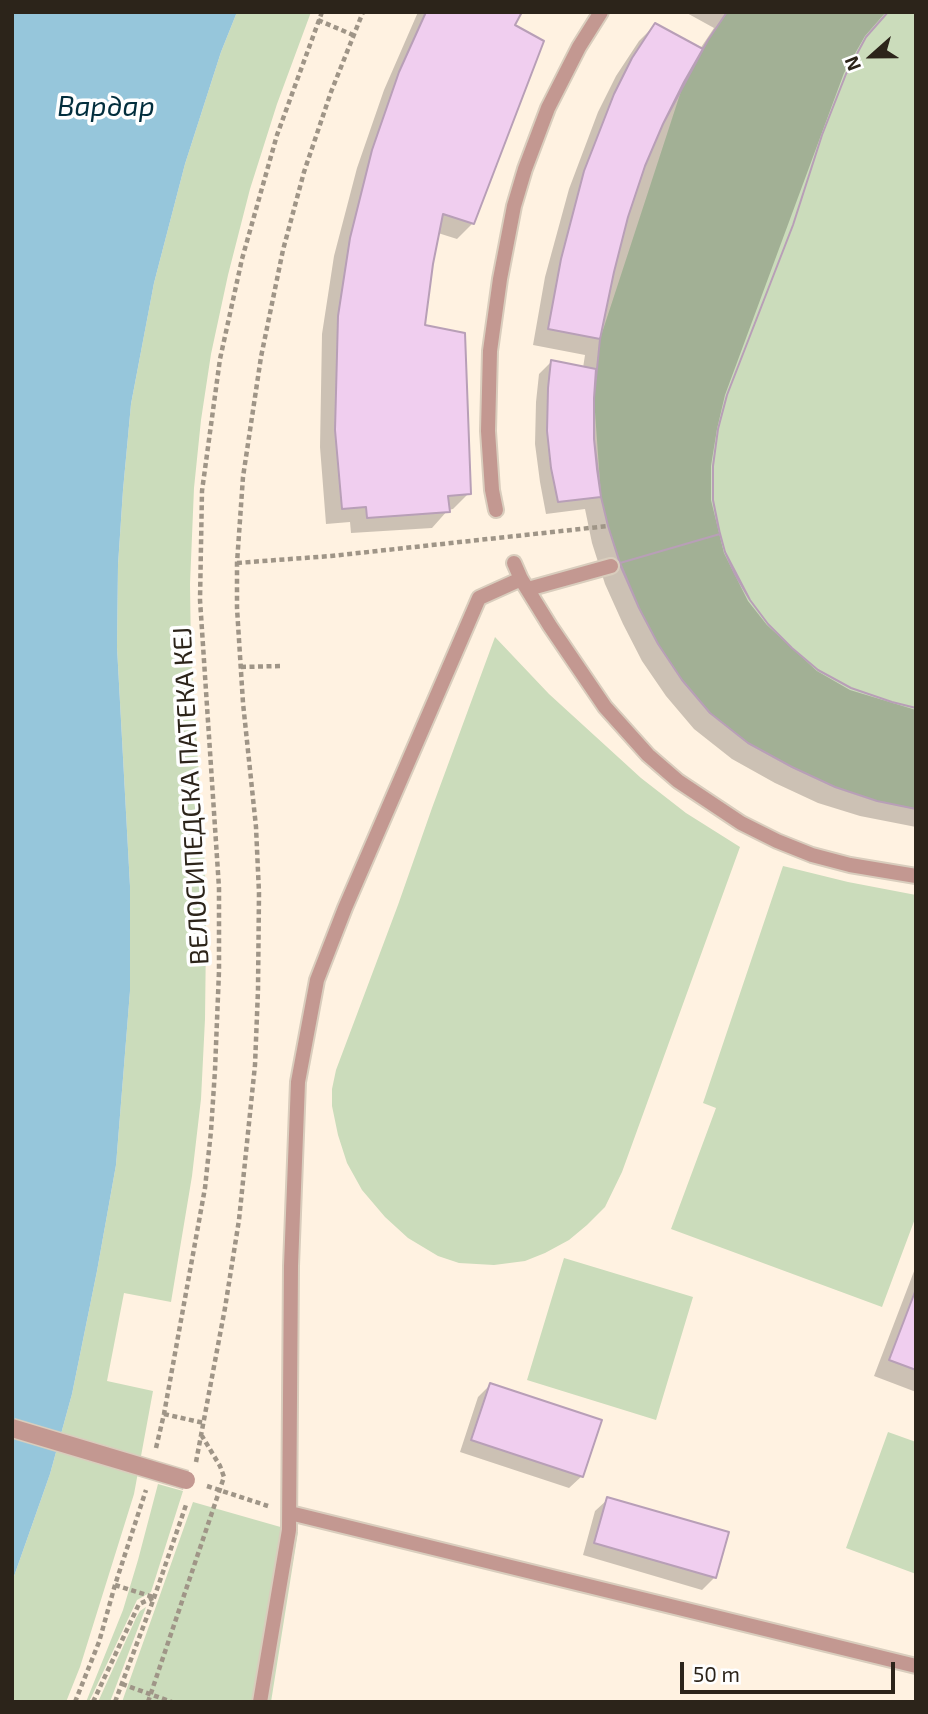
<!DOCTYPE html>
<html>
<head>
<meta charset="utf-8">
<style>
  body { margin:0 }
  #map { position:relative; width:928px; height:1714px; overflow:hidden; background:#fff2e1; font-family:"Exo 2",sans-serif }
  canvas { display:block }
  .frame { position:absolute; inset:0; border:14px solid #2c241a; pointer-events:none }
  .north { position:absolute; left:837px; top:21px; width:70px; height:70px; -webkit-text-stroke:5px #fff; paint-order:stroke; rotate:249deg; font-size:19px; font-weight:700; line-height:28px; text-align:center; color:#2c241a }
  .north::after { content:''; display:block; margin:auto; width:24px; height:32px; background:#2c241a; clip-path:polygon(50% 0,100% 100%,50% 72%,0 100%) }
  .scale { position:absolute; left:680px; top:1662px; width:215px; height:32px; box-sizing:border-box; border:4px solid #2c241a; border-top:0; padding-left:9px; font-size:21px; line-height:24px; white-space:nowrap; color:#2c241a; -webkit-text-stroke:5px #fff; paint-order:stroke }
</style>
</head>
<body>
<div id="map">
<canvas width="928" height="1714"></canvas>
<div class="frame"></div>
<div class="north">N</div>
<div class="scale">50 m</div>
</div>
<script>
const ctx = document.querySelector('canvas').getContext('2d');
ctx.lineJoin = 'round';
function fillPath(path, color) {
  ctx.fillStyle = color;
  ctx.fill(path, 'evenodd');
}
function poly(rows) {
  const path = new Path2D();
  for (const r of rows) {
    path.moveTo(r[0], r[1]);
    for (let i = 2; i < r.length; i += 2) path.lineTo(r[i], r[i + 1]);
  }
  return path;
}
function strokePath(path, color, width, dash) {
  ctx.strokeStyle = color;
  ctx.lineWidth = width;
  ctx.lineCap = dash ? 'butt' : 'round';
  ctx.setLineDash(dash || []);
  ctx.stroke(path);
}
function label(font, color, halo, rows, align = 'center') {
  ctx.font = font + ' "Exo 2",sans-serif';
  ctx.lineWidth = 7;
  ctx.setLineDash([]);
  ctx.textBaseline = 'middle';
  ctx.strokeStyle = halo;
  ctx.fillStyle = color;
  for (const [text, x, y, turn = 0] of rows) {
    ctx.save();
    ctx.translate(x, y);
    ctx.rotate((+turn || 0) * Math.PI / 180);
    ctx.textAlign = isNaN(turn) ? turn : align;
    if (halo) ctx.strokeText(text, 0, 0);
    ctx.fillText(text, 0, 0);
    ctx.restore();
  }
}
fillPath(poly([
  [237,12,311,12,277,104,250,189,228,275,211,354,201,420,194,488,190,584,191,653,205,868,206,937,205,1019,201,1099,192,1176,171,1302,124,1293,107,1381,153,1391,134,1494,80,1667,66,1702,12,1702,12,1582,50,1474,72,1394,97,1271,116,1165,130,991,130,886,117,647,118,565,123,490,131,404,154,283,185,164,221,52],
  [727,12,916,12,916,809,877,801,835,787,792,767,748,743,710,713,682,680,658,644,639,608,621,567,608,526,601,497,594,398,600,339,684,82,708,40],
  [495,637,549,694,641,778,686,813,740,847,622,1172,605,1207,587,1225,569,1240,545,1253,525,1261,494,1265,459,1263,438,1256,408,1238,385,1217,362,1190,347,1163,338,1135,332,1106,332,1089,336,1070,398,905,432,808],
  [783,866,848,882,916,895,916,1216,882,1307,671,1229,716,1108,703,1103],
  [564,1258,693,1297,656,1420,527,1380],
  [888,1432,916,1442,916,1574,846,1548],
  [158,1484,183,1491,151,1592,137,1600,89,1702,86,1702,123,1610,138,1560],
  [193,1502,298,1532,271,1702,122,1702],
  [146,1607,110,1702,98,1702,136,1618,140,1611]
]), '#cbdcbb');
fillPath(poly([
  [12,12,237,12,221,52,185,164,154,283,131,404,123,490,118,565,117,647,130,886,130,991,116,1165,97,1271,72,1394,50,1474,12,1582]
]), '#96c6db');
fillPath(poly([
  [418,12,520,12,513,25,473,223,457,239,438,233,423,327,469,493,453,509,448,510,432,528,351,533,350,522,326,524,320,447,322,334,334,256,357,168,384,90],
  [685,12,886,12,865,36,844,73,725,395,717,429,711,466,711,500,724,553,748,601,767,625,817,671,850,690,916,710,916,827,860,816,818,803,775,783,732,759,694,729,666,696,642,661,623,624,605,584,592,543,585,509,546,514,540,482,535,444,536,402,539,374,551,362,583,368,585,355,533,345,545,277,569,189,598,112,616,76,639,41,655,25,700,49,714,28],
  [916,1266,916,1392,874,1376],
  [490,1385,582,1476,569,1488,460,1452,478,1397],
  [608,1499,715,1577,702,1590,583,1555,595,1511]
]), '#0003');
const building = poly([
  [426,12,522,12,515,25,544,41,474,224,443,214,433,264,425,325,465,333,471,494,448,496,450,512,367,518,366,507,342,509,335,430,338,316,350,238,372,150,399,72,426,12],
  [727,12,888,12,866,37,846,74,822,135,793,225,727,395,718,429,713,466,713,500,718,526,725,552,750,600,768,624,792,648,818,670,851,688,892,702,916,708,916,809,877,801,835,787,792,767,748,743,710,713,682,680,658,644,639,608,621,567,608,526,601,497,594,439,594,398,600,339,614,272,628,217,645,166,663,124,708,40,727,12],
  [727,12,888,12,866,37,846,74,822,135,793,225,727,395,718,429,713,466,713,500,720,534,620,563,608,526,601,497,597,469,594,439,594,398,600,339,614,272,628,217,645,166,663,124,684,82,708,40,727,12],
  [655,23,703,49,663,124,645,166,628,217,614,272,600,339,548,329,561,259,584,171,614,94,632,58,655,23],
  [551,360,596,369,594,398,594,439,601,497,558,502,551,468,547,431,548,388,551,360],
  [720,534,725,552,735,574,750,600,768,624,792,648,818,670,851,688,892,702,916,708,916,809,877,801,835,787,792,767,748,743,710,713,682,680,658,644,639,608,620,563,720,534],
  [916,1289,916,1370,889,1360,916,1289],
  [490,1383,602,1420,583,1477,471,1440,490,1383],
  [607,1497,729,1532,716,1578,594,1543,607,1497]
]);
fillPath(building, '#f0ceef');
strokePath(building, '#b89fb7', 2);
const lane = poly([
  [496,510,492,490,488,431,490,351,500,279,514,206,525,169,548,108,579,47,601,12],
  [514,563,521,579,550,626,605,707,648,755,678,781,741,823,777,841,812,855,850,865,916,876],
  [528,589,611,566],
  [290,1513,916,1666],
  [260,1702,289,1530,291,1266,298,1082,317,980,345,908,479,598,521,579]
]);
strokePath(lane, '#d9cdbd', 18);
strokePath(poly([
  [318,20,353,35],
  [237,563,331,556,608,526],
  [241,667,280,666],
  [164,1414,204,1423],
  [156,1448,164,1414,205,1188,211,1131,215,1070,219,971,219,888,200,600,202,491,220,359,242,259,277,135,322,12],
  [196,1462,225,1308,239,1220,255,1065,258,990,259,893,256,827,243,703,237,608,237,563,243,477,261,357,283,250,304,172,331,92,363,12],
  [207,1486,268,1506],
  [115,1585,153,1597],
  [122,1684,172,1702],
  [75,1702,99,1642,115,1585,146,1490],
  [93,1702,139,1604,153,1598],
  [115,1702,154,1598,187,1502],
  [148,1702,224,1477,220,1466,202,1436]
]), '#9f9587', 4.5, [5, 3.5]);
strokePath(lane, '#c39891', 14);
const streetBridge = poly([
  [12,1428,186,1480]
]);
strokePath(streetBridge, '#d9cdbd', 21, []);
strokePath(streetBridge, '#c39891', 18);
label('26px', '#2c241a', '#fff', [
  ["ВЕЛОСИПЕДСКА ПАТЕКА КЕЈ",191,796,-93]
]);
label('italic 28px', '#022e3d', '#fff', [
  ["Вардар",106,107]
]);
</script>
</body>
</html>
